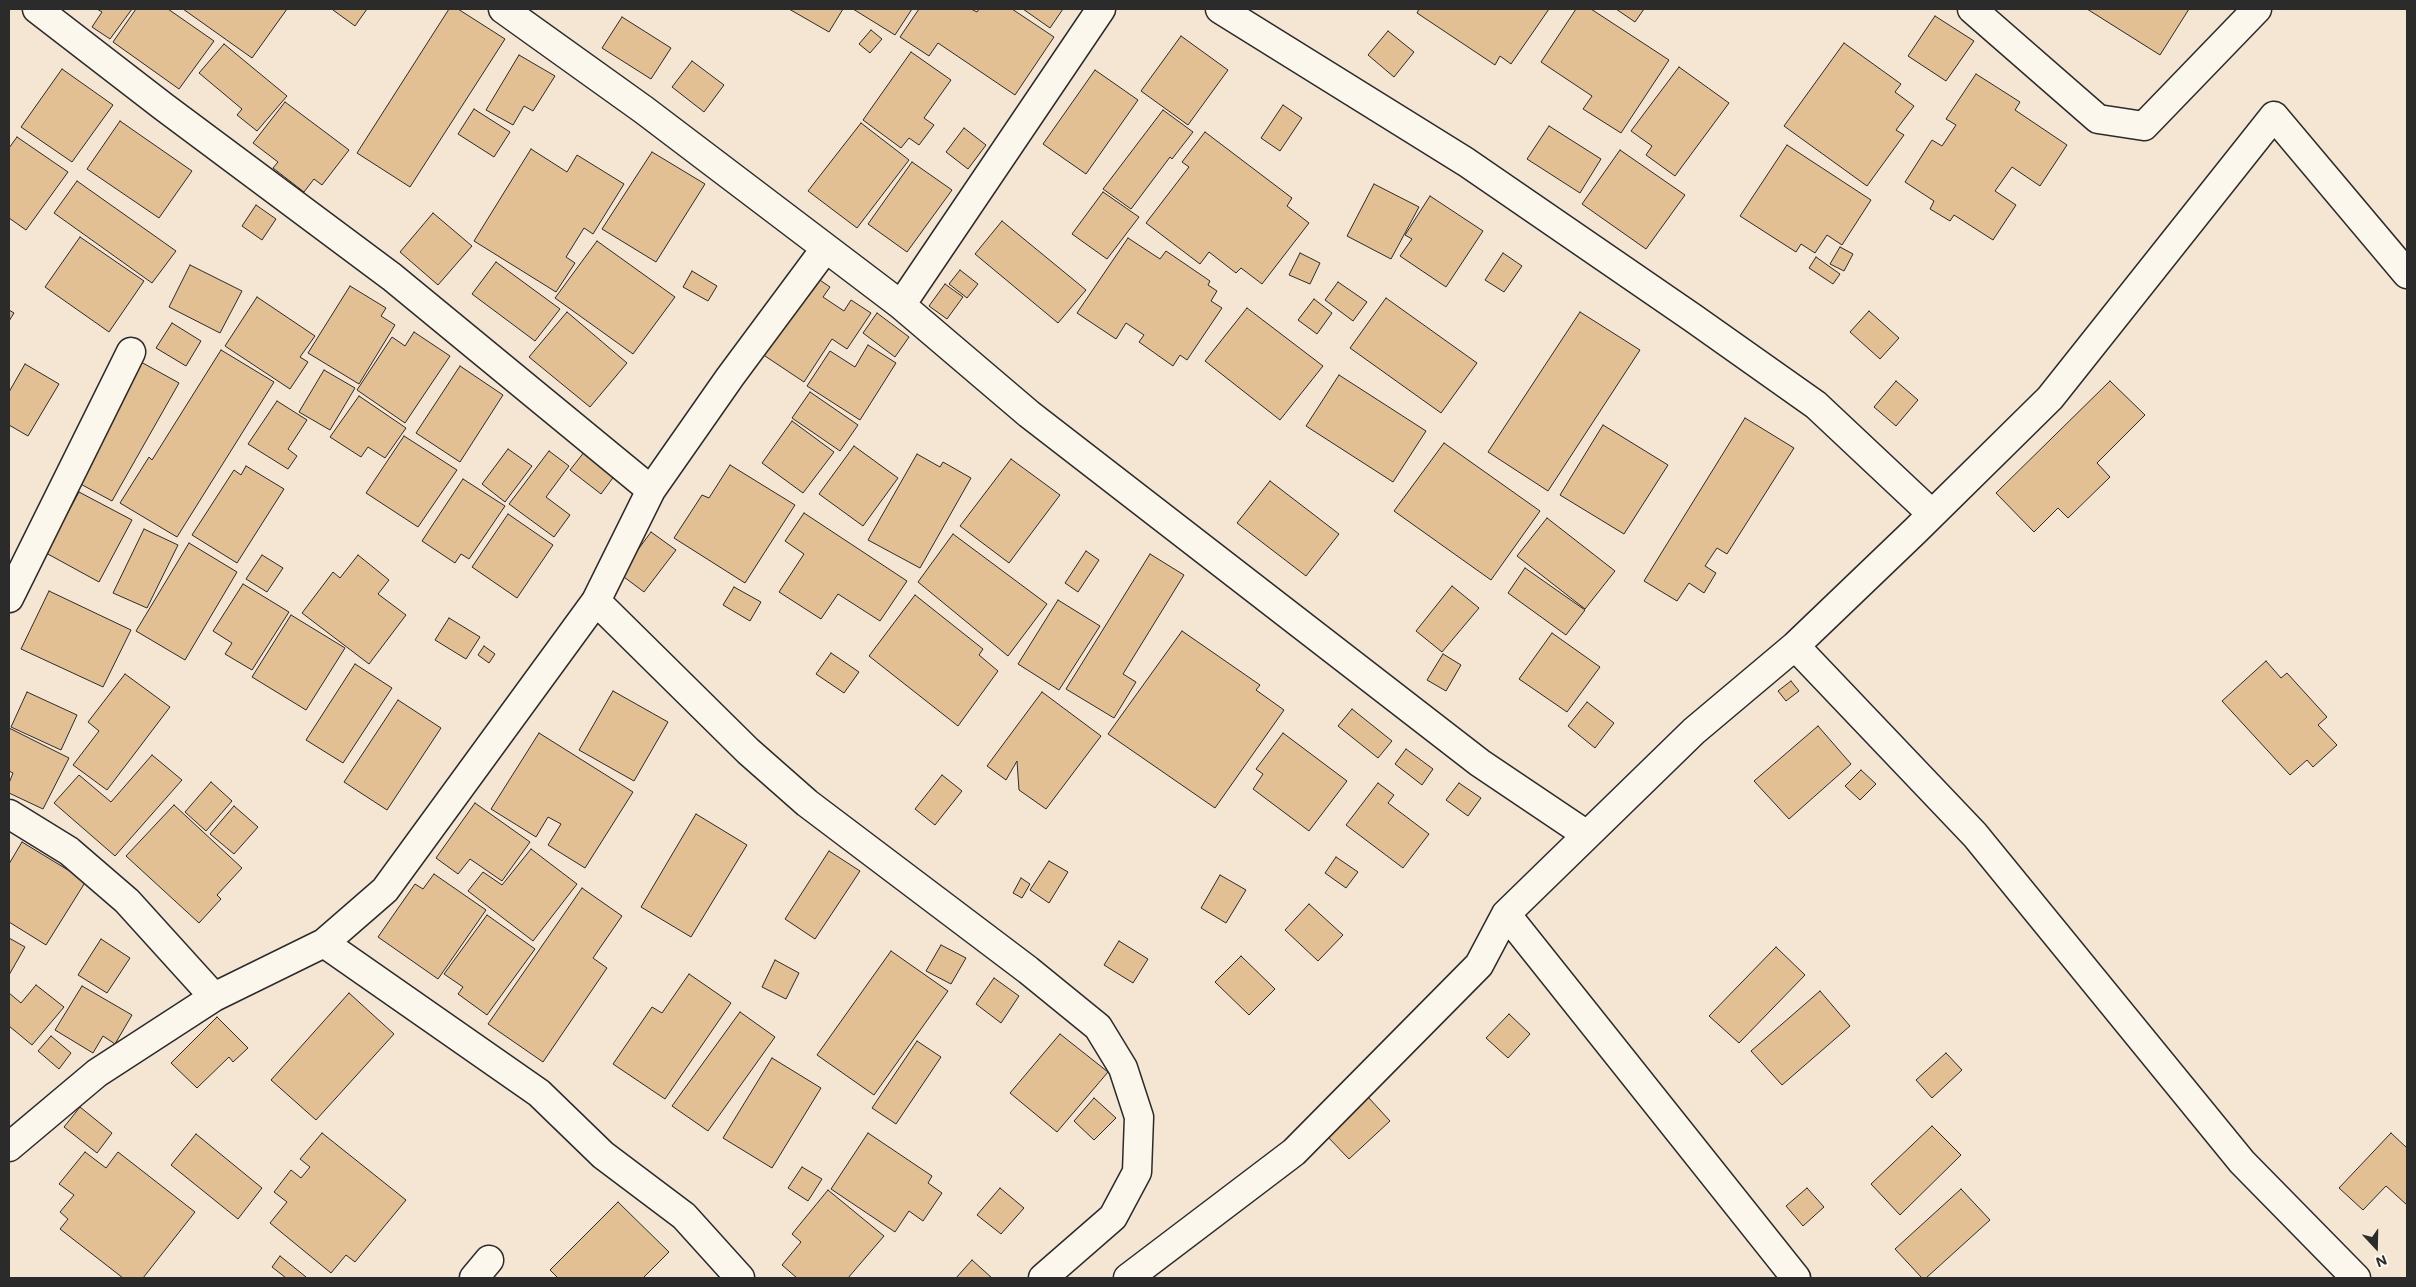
<!DOCTYPE html>
<html>
<head>
<meta charset="utf-8">
<style>
  body { margin:0 }
  #map { position:relative; width:2416px; height:1287px; overflow:hidden; background:#f4e6d2; font-family:Mali,sans-serif }
  canvas { display:block }
  .frame { position:absolute; inset:0; border:10px solid #2b2b2b; pointer-events:none }
  .north { position:absolute; left:2351px; top:1222px; width:50px; height:50px; -webkit-text-stroke:4px #fbf7ec; paint-order:stroke; rotate:159deg; font-size:14px; font-weight:700; line-height:20px; text-align:center; color:#2b2b2b }
  .north::after { content:''; display:block; margin:auto; width:18px; height:22px; background:#2b2b2b; clip-path:polygon(50% 0,100% 100%,50% 72%,0 100%) }
</style>
</head>
<body>
<div id="map">
<canvas width="2416" height="1287"></canvas>
<div class="frame"></div>
<div class="north">N</div>
</div>
<script>
const ctx = document.querySelector('canvas').getContext('2d');
ctx.lineJoin = 'round';
function fillPath(path, color) {
  ctx.fillStyle = color;
  ctx.fill(path, 'evenodd');
}
function poly(rows) {
  const path = new Path2D();
  for (const r of rows) {
    path.moveTo(r[0], r[1]);
    for (let i = 2; i < r.length; i += 2) path.lineTo(r[i], r[i + 1]);
  }
  return path;
}
function strokePath(path, color, width, dash) {
  ctx.strokeStyle = color;
  ctx.lineWidth = width;
  ctx.lineCap = dash ? 'butt' : 'round';
  ctx.setLineDash(dash || []);
  ctx.stroke(path);
}
const building = poly([
  [97,9,132,9,110,39,92,27,102,12,97,9],
  [136,9,168,9,214,41,179,89,113,42,136,9],
  [183,9,287,9,252,58,183,9],
  [335,9,367,9,355,26,333,10,335,9],
  [449,9,458,9,505,39,410,187,357,153,449,9],
  [789,9,843,9,829,32,789,9],
  [853,9,912,9,895,35,853,9],
  [919,9,971,9,977,12,979,9,1012,9,1054,37,1015,95,938,43,929,56,900,37,919,9],
  [1023,9,1063,9,1050,28,1023,9],
  [1419,9,1549,9,1511,64,1500,56,1495,65,1417,13,1419,9],
  [1576,9,1591,9,1669,60,1621,133,1583,109,1592,96,1541,62,1576,9],
  [1616,9,1644,9,1635,22,1616,9],
  [2087,9,2189,9,2160,55,2087,9],
  [1935,16,1974,41,1946,81,1908,56,1935,16],
  [622,17,671,48,651,79,602,48,622,17],
  [871,30,882,39,870,53,859,44,871,30],
  [1388,31,1414,52,1394,77,1368,55,1388,31],
  [1181,36,1228,70,1188,125,1141,91,1181,36],
  [1844,43,1901,84,1895,92,1914,106,1896,130,1904,135,1867,186,1784,126,1844,43],
  [224,44,287,96,257,131,237,115,242,109,199,73,224,44],
  [911,52,951,80,924,118,934,125,919,145,909,138,901,148,863,120,911,52],
  [519,55,555,76,533,111,524,106,513,125,486,110,519,55],
  [692,61,724,85,704,112,672,87,692,61],
  [1679,67,1729,103,1675,176,1646,155,1652,146,1631,131,1679,67],
  [62,69,113,105,72,162,21,127,62,69],
  [1095,70,1138,100,1086,174,1043,144,1095,70],
  [1976,74,2020,102,2015,110,2067,145,2040,186,2012,167,1995,191,2016,205,1993,240,1954,215,1950,221,1930,209,1934,201,1905,182,1932,140,1942,146,1956,125,1946,119,1976,74],
  [285,102,349,150,322,185,314,179,304,192,273,168,278,162,253,143,285,102],
  [1283,105,1302,118,1280,151,1261,138,1283,105],
  [474,109,510,132,494,157,458,134,474,109],
  [1163,110,1193,132,1172,159,1170,157,1131,209,1103,189,1163,110],
  [120,121,192,171,159,218,87,169,120,121],
  [861,123,909,160,857,228,808,191,861,123],
  [1549,126,1601,159,1580,193,1527,159,1549,126],
  [964,128,986,145,968,169,946,152,964,128],
  [1205,132,1292,198,1287,206,1309,223,1262,284,1241,268,1236,273,1209,252,1200,264,1146,223,1189,167,1182,162,1205,132],
  [17,137,68,172,26,230,9,218,9,148,17,137],
  [1787,145,1871,200,1842,245,1827,235,1815,253,1801,244,1796,252,1740,216,1787,145],
  [531,149,567,172,577,155,624,184,593,234,584,228,566,257,575,263,556,292,474,241,531,149],
  [1620,150,1685,195,1646,249,1582,204,1620,150],
  [652,152,705,184,656,262,602,229,652,152],
  [912,162,952,190,907,252,868,224,912,162],
  [77,181,176,251,152,283,54,213,77,181],
  [1374,184,1419,207,1391,259,1347,236,1374,184],
  [1103,192,1139,217,1107,259,1072,234,1103,192],
  [1430,196,1483,231,1446,287,1400,256,1412,239,1405,235,1430,196],
  [256,205,276,219,262,240,242,226,256,205],
  [433,213,472,246,438,285,400,252,433,213],
  [1002,221,1086,290,1058,323,975,254,1002,221],
  [80,237,144,281,109,332,45,287,80,237],
  [1128,238,1160,259,1166,251,1210,281,1208,285,1217,291,1211,301,1222,308,1187,360,1180,355,1173,366,1139,342,1144,335,1126,323,1116,339,1077,313,1128,238],
  [597,241,675,297,633,354,555,298,597,241],
  [1840,247,1853,254,1844,271,1830,264,1840,247],
  [1300,253,1320,263,1310,284,1289,275,1300,253],
  [1503,253,1522,266,1504,292,1485,280,1503,253],
  [1816,257,1840,274,1833,284,1809,268,1816,257],
  [496,262,560,309,535,341,472,294,496,262],
  [190,265,242,291,220,333,169,307,190,265],
  [960,270,978,284,967,298,949,284,960,270],
  [692,271,717,286,708,301,683,287,692,271],
  [811,274,830,287,823,297,844,311,851,300,871,313,847,349,832,339,804,382,759,352,811,274],
  [1338,282,1367,302,1353,321,1325,300,1338,282],
  [945,284,963,297,947,319,929,306,945,284],
  [350,286,386,308,381,316,395,325,359,384,308,353,350,286],
  [257,297,315,336,300,357,308,362,290,389,225,346,257,297],
  [1386,298,1477,363,1441,413,1350,348,1386,298],
  [1314,299,1332,313,1317,334,1298,320,1314,299],
  [1247,308,1323,366,1280,420,1205,361,1247,308],
  [9,310,14,313,9,321,9,310],
  [1869,311,1899,338,1880,359,1850,332,1869,311],
  [567,312,627,363,590,407,529,357,567,312],
  [1580,312,1640,350,1548,491,1488,452,1580,312],
  [877,313,909,337,895,357,863,333,877,313],
  [172,323,201,341,186,366,156,348,172,323],
  [414,332,450,356,405,423,357,390,392,337,405,346,414,332],
  [868,345,896,363,860,420,807,386,830,351,855,367,868,345],
  [221,350,274,382,177,537,120,503,149,457,152,460,221,350],
  [141,362,179,383,112,501,75,481,141,362],
  [25,364,59,384,28,436,9,425,9,392,25,364],
  [460,366,503,395,460,462,416,433,460,366],
  [324,370,355,388,330,430,299,412,324,370],
  [1339,375,1426,431,1393,482,1306,426,1339,375],
  [1896,381,1918,400,1896,426,1874,407,1896,381],
  [2110,381,2145,415,2097,463,2110,477,2068,518,2058,508,2034,532,1996,493,2110,381],
  [810,392,858,425,840,451,792,418,810,392],
  [359,396,406,428,385,458,368,447,361,457,330,437,359,396],
  [277,401,307,420,288,449,297,456,288,469,248,444,277,401],
  [1745,418,1794,448,1727,554,1717,548,1705,566,1716,573,1704,593,1689,583,1677,601,1644,581,1745,418],
  [792,421,834,452,803,493,762,463,792,421],
  [1603,425,1668,465,1624,534,1560,495,1603,425],
  [404,436,457,470,418,527,366,493,404,436],
  [1444,443,1540,511,1491,580,1394,511,1444,443],
  [854,446,898,478,863,526,819,494,854,446],
  [508,449,532,466,505,502,482,484,508,449],
  [549,451,569,466,546,497,570,515,554,537,509,504,549,451],
  [585,451,615,475,601,494,570,470,585,451],
  [917,454,940,467,943,462,971,478,920,568,868,540,917,454],
  [1011,459,1060,495,1009,563,960,526,1011,459],
  [730,465,795,505,745,583,674,538,702,495,709,498,730,465],
  [246,466,284,489,237,563,192,535,234,470,241,475,246,466],
  [463,479,505,506,469,559,461,554,455,563,422,541,463,479],
  [1270,481,1339,534,1306,576,1237,523,1270,481],
  [79,492,132,520,99,582,46,553,79,492],
  [804,513,907,581,880,621,838,594,821,619,779,592,804,554,785,541,804,513],
  [508,514,553,545,517,598,472,567,508,514],
  [1547,518,1615,571,1585,609,1517,556,1547,518],
  [144,529,178,545,147,608,113,593,144,529],
  [651,532,676,550,644,592,620,574,651,532],
  [953,534,1047,604,1008,656,918,582,953,534],
  [189,543,237,572,185,660,136,631,189,543],
  [1086,551,1099,560,1078,592,1065,583,1086,551],
  [1150,554,1184,575,1123,674,1136,682,1114,718,1066,689,1150,554],
  [262,555,283,568,267,592,246,579,262,555],
  [358,555,389,580,378,594,406,615,369,664,302,613,333,572,340,578,358,555],
  [1525,568,1585,610,1566,635,1508,593,1525,568],
  [243,584,289,612,252,670,225,654,232,643,213,631,243,584],
  [1452,586,1479,608,1442,652,1416,631,1452,586],
  [734,587,761,602,750,621,723,605,734,587],
  [49,591,131,630,103,687,21,649,49,591],
  [915,595,983,649,979,655,998,671,958,726,869,656,915,595],
  [1058,600,1100,626,1059,690,1018,664,1058,600],
  [291,615,345,648,306,710,252,677,291,615],
  [449,618,480,637,466,659,435,640,449,618],
  [1182,631,1260,685,1256,690,1284,710,1215,808,1108,734,1182,631],
  [1552,633,1600,667,1567,712,1519,679,1552,633],
  [484,646,495,654,489,663,478,655,484,646],
  [831,653,859,672,844,693,816,674,831,653],
  [1443,654,1461,665,1446,691,1427,680,1443,654],
  [2266,661,2281,678,2287,673,2327,717,2318,725,2337,745,2313,767,2307,760,2290,775,2222,701,2266,661],
  [355,664,392,688,343,763,306,740,355,664],
  [125,674,170,707,107,790,73,765,99,731,88,722,125,674],
  [1791,681,1799,691,1786,701,1778,691,1791,681],
  [613,691,668,722,634,781,579,750,613,691],
  [27,692,77,715,61,750,11,727,27,692],
  [1042,692,1101,736,1046,809,1019,790,1017,761,1006,780,987,766,1042,692],
  [398,700,441,728,387,810,344,782,398,700],
  [1587,702,1614,723,1595,748,1568,726,1587,702],
  [1352,709,1392,741,1378,758,1338,726,1352,709],
  [1818,726,1851,764,1789,819,1754,781,1818,726],
  [9,728,69,758,43,809,9,793,9,783,13,773,9,771,9,728],
  [539,733,633,792,585,868,548,845,561,824,548,817,536,837,491,809,539,733],
  [1283,733,1347,781,1309,831,1253,789,1263,774,1256,769,1283,733],
  [1406,749,1433,769,1422,785,1395,764,1406,749],
  [152,755,182,780,115,856,54,803,79,775,111,802,152,755],
  [1861,770,1876,784,1860,800,1845,786,1861,770],
  [942,775,962,791,935,825,915,809,942,775],
  [211,782,232,801,206,831,185,812,211,782],
  [1378,783,1394,795,1388,803,1429,834,1403,868,1346,825,1378,783],
  [1459,783,1481,798,1468,816,1446,800,1459,783],
  [475,803,530,842,502,881,470,859,458,874,436,858,475,803],
  [174,805,242,868,217,895,221,899,199,923,126,856,174,805],
  [234,806,258,827,234,854,210,834,234,806],
  [696,814,747,845,691,937,641,907,696,814],
  [22,842,86,881,46,945,9,922,9,864,22,842],
  [531,849,577,884,533,941,468,891,483,872,502,885,531,849],
  [829,851,860,871,815,939,785,919,829,851],
  [1336,857,1358,872,1346,888,1325,873,1336,857],
  [1049,861,1068,872,1049,903,1030,890,1049,861],
  [434,874,486,910,438,979,378,937,415,884,423,889,434,874],
  [1220,875,1246,890,1226,923,1201,908,1220,875],
  [1021,878,1030,884,1022,898,1013,893,1021,878],
  [582,888,622,916,593,958,607,968,543,1062,488,1024,582,888],
  [1309,904,1343,935,1318,961,1285,930,1309,904],
  [487,915,535,949,487,1015,458,994,463,987,444,974,487,915],
  [9,938,25,947,9,975,9,938],
  [101,939,130,958,107,993,78,975,101,939],
  [1119,941,1148,959,1133,983,1104,965,1119,941],
  [941,945,966,958,951,984,926,971,941,945],
  [1776,947,1805,975,1739,1043,1709,1016,1776,947],
  [891,951,948,991,874,1095,817,1055,891,951],
  [1241,956,1275,989,1249,1015,1215,982,1241,956],
  [775,960,799,973,786,999,762,987,775,960],
  [689,974,731,1003,665,1099,613,1064,652,1007,662,1013,689,974],
  [994,978,1019,996,1001,1023,976,1004,994,978],
  [36,985,64,1007,32,1045,9,1026,9,993,21,1003,36,985],
  [82,986,132,1015,115,1044,103,1036,93,1053,55,1030,82,986],
  [1820,991,1850,1026,1782,1085,1751,1051,1820,991],
  [349,993,394,1034,316,1120,271,1080,349,993],
  [740,1012,775,1037,708,1131,672,1106,740,1012],
  [1509,1014,1530,1034,1508,1058,1486,1038,1509,1014],
  [217,1017,248,1048,233,1062,229,1057,197,1088,171,1063,217,1017],
  [1060,1034,1108,1072,1057,1132,1010,1093,1060,1034],
  [51,1036,71,1053,59,1069,38,1051,51,1036],
  [917,1041,941,1057,896,1124,872,1108,917,1041],
  [1946,1053,1962,1070,1932,1098,1916,1080,1946,1053],
  [772,1058,821,1088,772,1168,723,1138,772,1058],
  [1368,1097,1390,1121,1349,1159,1327,1136,1368,1097],
  [1094,1098,1116,1118,1094,1140,1074,1121,1094,1098],
  [80,1107,112,1133,97,1153,64,1127,80,1107],
  [1932,1126,1961,1155,1900,1215,1871,1184,1932,1126],
  [322,1133,406,1200,355,1262,346,1255,331,1273,270,1223,287,1202,274,1192,291,1170,301,1178,310,1167,300,1159,322,1133],
  [868,1133,932,1176,928,1183,942,1193,923,1221,909,1211,895,1232,831,1189,868,1133],
  [2391,1133,2407,1148,2407,1205,2386,1186,2363,1210,2339,1188,2391,1133],
  [196,1134,262,1188,238,1219,171,1165,196,1134],
  [85,1152,106,1168,118,1152,195,1212,143,1278,123,1278,60,1229,68,1219,60,1212,74,1195,59,1184,85,1152],
  [802,1167,822,1179,808,1201,788,1188,802,1167],
  [1000,1188,1024,1208,1001,1234,977,1215,1000,1188],
  [1807,1188,1824,1207,1803,1226,1786,1206,1807,1188],
  [1961,1189,1990,1220,1926,1278,1922,1278,1895,1249,1961,1189],
  [828,1190,884,1236,848,1278,797,1278,782,1265,801,1242,792,1234,828,1190],
  [618,1202,669,1252,643,1278,558,1278,550,1270,618,1202],
  [280,1256,306,1277,305,1278,286,1278,272,1267,280,1256],
  [972,1260,992,1278,956,1278,972,1260]
]);
fillPath(building, '#e3c094');
strokePath(building, '#2b2b2b', 1);
const street = poly([
  [37,9,164,107,392,277,651,490],
  [503,9,644,110,901,305,1029,414,1480,763,1587,835],
  [1220,9,1466,162,1693,318,1816,405,1932,514],
  [1972,9,2098,119,2144,126,2257,9],
  [901,305,1101,9],
  [9,598,131,352],
  [596,601,748,751,807,803,1028,970,1098,1027,1123,1068,1139,1117,1137,1172,1113,1217,1043,1278],
  [1795,646,1975,835,2242,1162,2356,1278],
  [9,814,69,851,127,901,214,997],
  [1506,914,1796,1278],
  [324,943,539,1093,603,1155,684,1216,740,1278],
  [9,1147,97,1073,214,997,324,943,385,890,596,601,651,490,730,377,825,249],
  [474,1278,489,1260],
  [1128,1278,1294,1152,1479,965,1506,914,1694,731,1795,646,1914,532,2050,398,2274,116,2407,274]
]);
strokePath(street, '#2b2b2b', 31);
strokePath(street, '#fbf7ec', 28);
</script>
</body>
</html>
